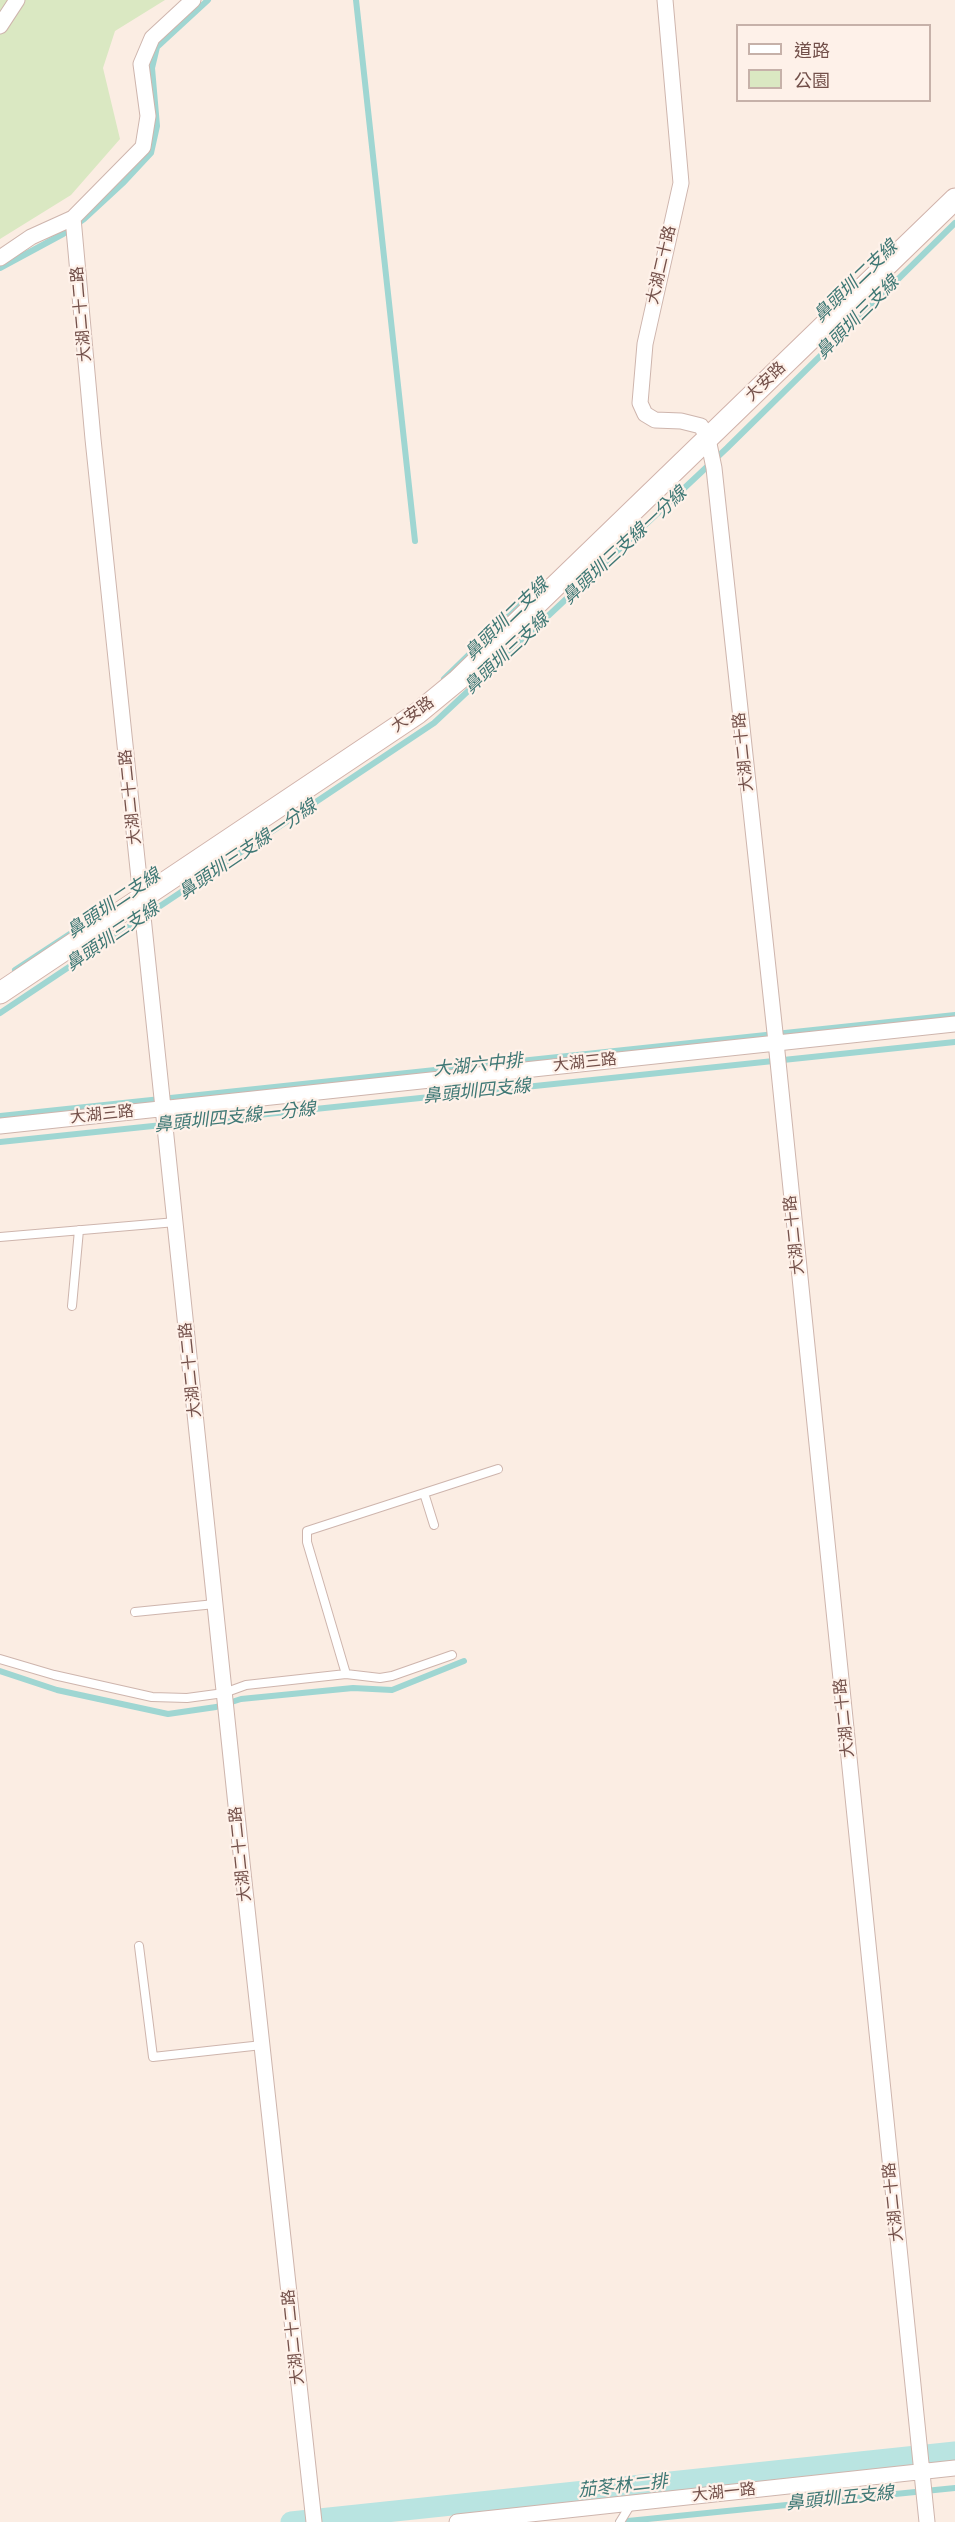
<!DOCTYPE html>
<html>
<head>
<meta charset="utf-8">
<style>
  body { margin:0 }
  #map { position:relative; width:955px; height:2522px; overflow:hidden; background:#fbede3; font-family:"DejaVu Sans","Noto Sans TC",sans-serif }
  canvas { display:block }
  .legend { position:absolute; left:736px; top:24px; width:195px; height:78px; box-sizing:border-box; background:#fef1e9; border:2px solid #c6b1a9; margin:0; padding:8px 10px; list-style:none; font-size:18px; color:#73504a }
  .legend li { display:flex; align-items:center; gap:12px; height:30px }
  .legend b { width:30px; border:2px solid #c6b1a9 }
</style>
</head>
<body>
<div id="map">
<canvas width="955" height="2522"></canvas>
<ul class="legend">
<li><b style="height:8px;background:#fff"></b>道路</li>
<li><b style="height:16px;background:#dae8c2"></b>公園</li>
</ul>
</div>
<script>
const ctx = document.querySelector('canvas').getContext('2d');
ctx.lineJoin = 'round';
function fillPath(path, color) {
  ctx.fillStyle = color;
  ctx.fill(path, 'evenodd');
}
function poly(rows) {
  const path = new Path2D();
  for (const r of rows) {
    path.moveTo(r[0], r[1]);
    for (let i = 2; i < r.length; i += 2) path.lineTo(r[i], r[i + 1]);
  }
  return path;
}
function strokePath(path, color, width, dash) {
  ctx.strokeStyle = color;
  ctx.lineWidth = width;
  ctx.lineCap = dash ? 'butt' : 'round';
  ctx.setLineDash(dash || []);
  ctx.stroke(path);
}
function label(font, color, halo, rows, align = 'center') {
  ctx.font = font + ' "DejaVu Sans","Noto Sans TC",sans-serif';
  ctx.lineWidth = 4.5;
  ctx.setLineDash([]);
  ctx.textBaseline = 'middle';
  ctx.strokeStyle = halo;
  ctx.fillStyle = color;
  for (const [text, x, y, turn = 0] of rows) {
    ctx.save();
    ctx.translate(x, y);
    ctx.rotate((+turn || 0) * Math.PI / 180);
    ctx.textAlign = isNaN(turn) ? turn : align;
    if (halo) ctx.strokeText(text, 0, 0);
    ctx.fillText(text, 0, 0);
    ctx.restore();
  }
}
fillPath(poly([
  [0,0,165,0,115,31,103,68,120,139,71,195,0,239]
]), '#dae8c2');
strokePath(poly([
  [356,0,415,541],
  [0,268,63,234,84,219,124,182,151,153,157,126,152,68,157,47,208,0],
  [444,679,527,598],
  [15,970,82,926],
  [0,1013,434,723,727,448,955,223],
  [0,1116,955,1015],
  [0,1142,955,1042],
  [0,1671,57,1690,168,1714,216,1707,241,1699,353,1688,392,1690,464,1661],
  [618,2522,955,2488]
]), '#9fd6d2', 6);
strokePath(poly([
  [291,2522,955,2452]
]), '#b9e4e1', 21);
const lane = poly([
  [0,1237,176,1222],
  [72,1306,79,1230],
  [424,1493,434,1525],
  [135,1612,215,1604],
  [0,1659,54,1675,152,1697,187,1698,224,1693,246,1685,346,1674,307,1542,307,1531,498,1469],
  [346,1674,380,1678,392,1676,452,1655],
  [139,1946,153,2057,262,2045],
  [620,2522,631,2504]
]);
const street = poly([
  [665,0,681,183,645,344,640,403,645,414,655,420,681,421,701,426,708,439,714,468,776,1042,927,2522],
  [0,26,17,0],
  [73,218,93,439,243,1872,314,2522],
  [0,258,31,237,73,218,143,147,148,116,141,64,152,38,193,0],
  [0,1126,955,1024],
  [457,2522,955,2468]
]);
const secondary = poly([
  [0,993,418,713,458,680,955,199]
]);
strokePath(lane, '#ceb5ad', 10);
strokePath(street, '#ceb5ad', 17);
strokePath(secondary, '#d1b3ab', 23);
strokePath(lane, '#fff', 8);
strokePath(street, '#fff', 15);
strokePath(secondary, '#fff', 21);
label('16px', '#73504a', '#fef1e9', [
  ["大湖二十路",662,265,-77],
  ["大湖二十二路",82,314,-95],
  ["大安路",766,382,-44],
  ["大安路",413,715,-36],
  ["大湖二十路",744,752,-96],
  ["大湖二十二路",131,797,-96],
  ["大湖三路",585,1063,-6],
  ["大湖三路",102,1115,-6],
  ["大湖二十路",795,1235,-96],
  ["大湖二十二路",191,1370,-96],
  ["大湖二十路",845,1718,-96],
  ["大湖二十二路",241,1854,-96],
  ["大湖二十路",894,2202,-96],
  ["大湖二十二路",294,2337,-96],
  ["大湖一路",724,2493,-6]
]);
label('italic 18px', '#3f7875', '#fef1e9', [
  ["鼻頭圳二支線",856,282,-44],
  ["鼻頭圳三支線",858,318,-45],
  ["鼻頭圳三支線一分線",625,546,-43],
  ["鼻頭圳二支線",507,620,-44],
  ["鼻頭圳三支線",507,654,-43],
  ["鼻頭圳三支線一分線",248,850,-34],
  ["鼻頭圳二支線",114,904,-34],
  ["鼻頭圳三支線",113,937,-34],
  ["大湖六中排",478,1066,-6],
  ["鼻頭圳四支線",477,1092,-6],
  ["鼻頭圳四支線一分線",235,1118,-6],
  ["茄苳林二排",623,2487,-6],
  ["鼻頭圳五支線",840,2499,-6]
]);
</script>
</body>
</html>
